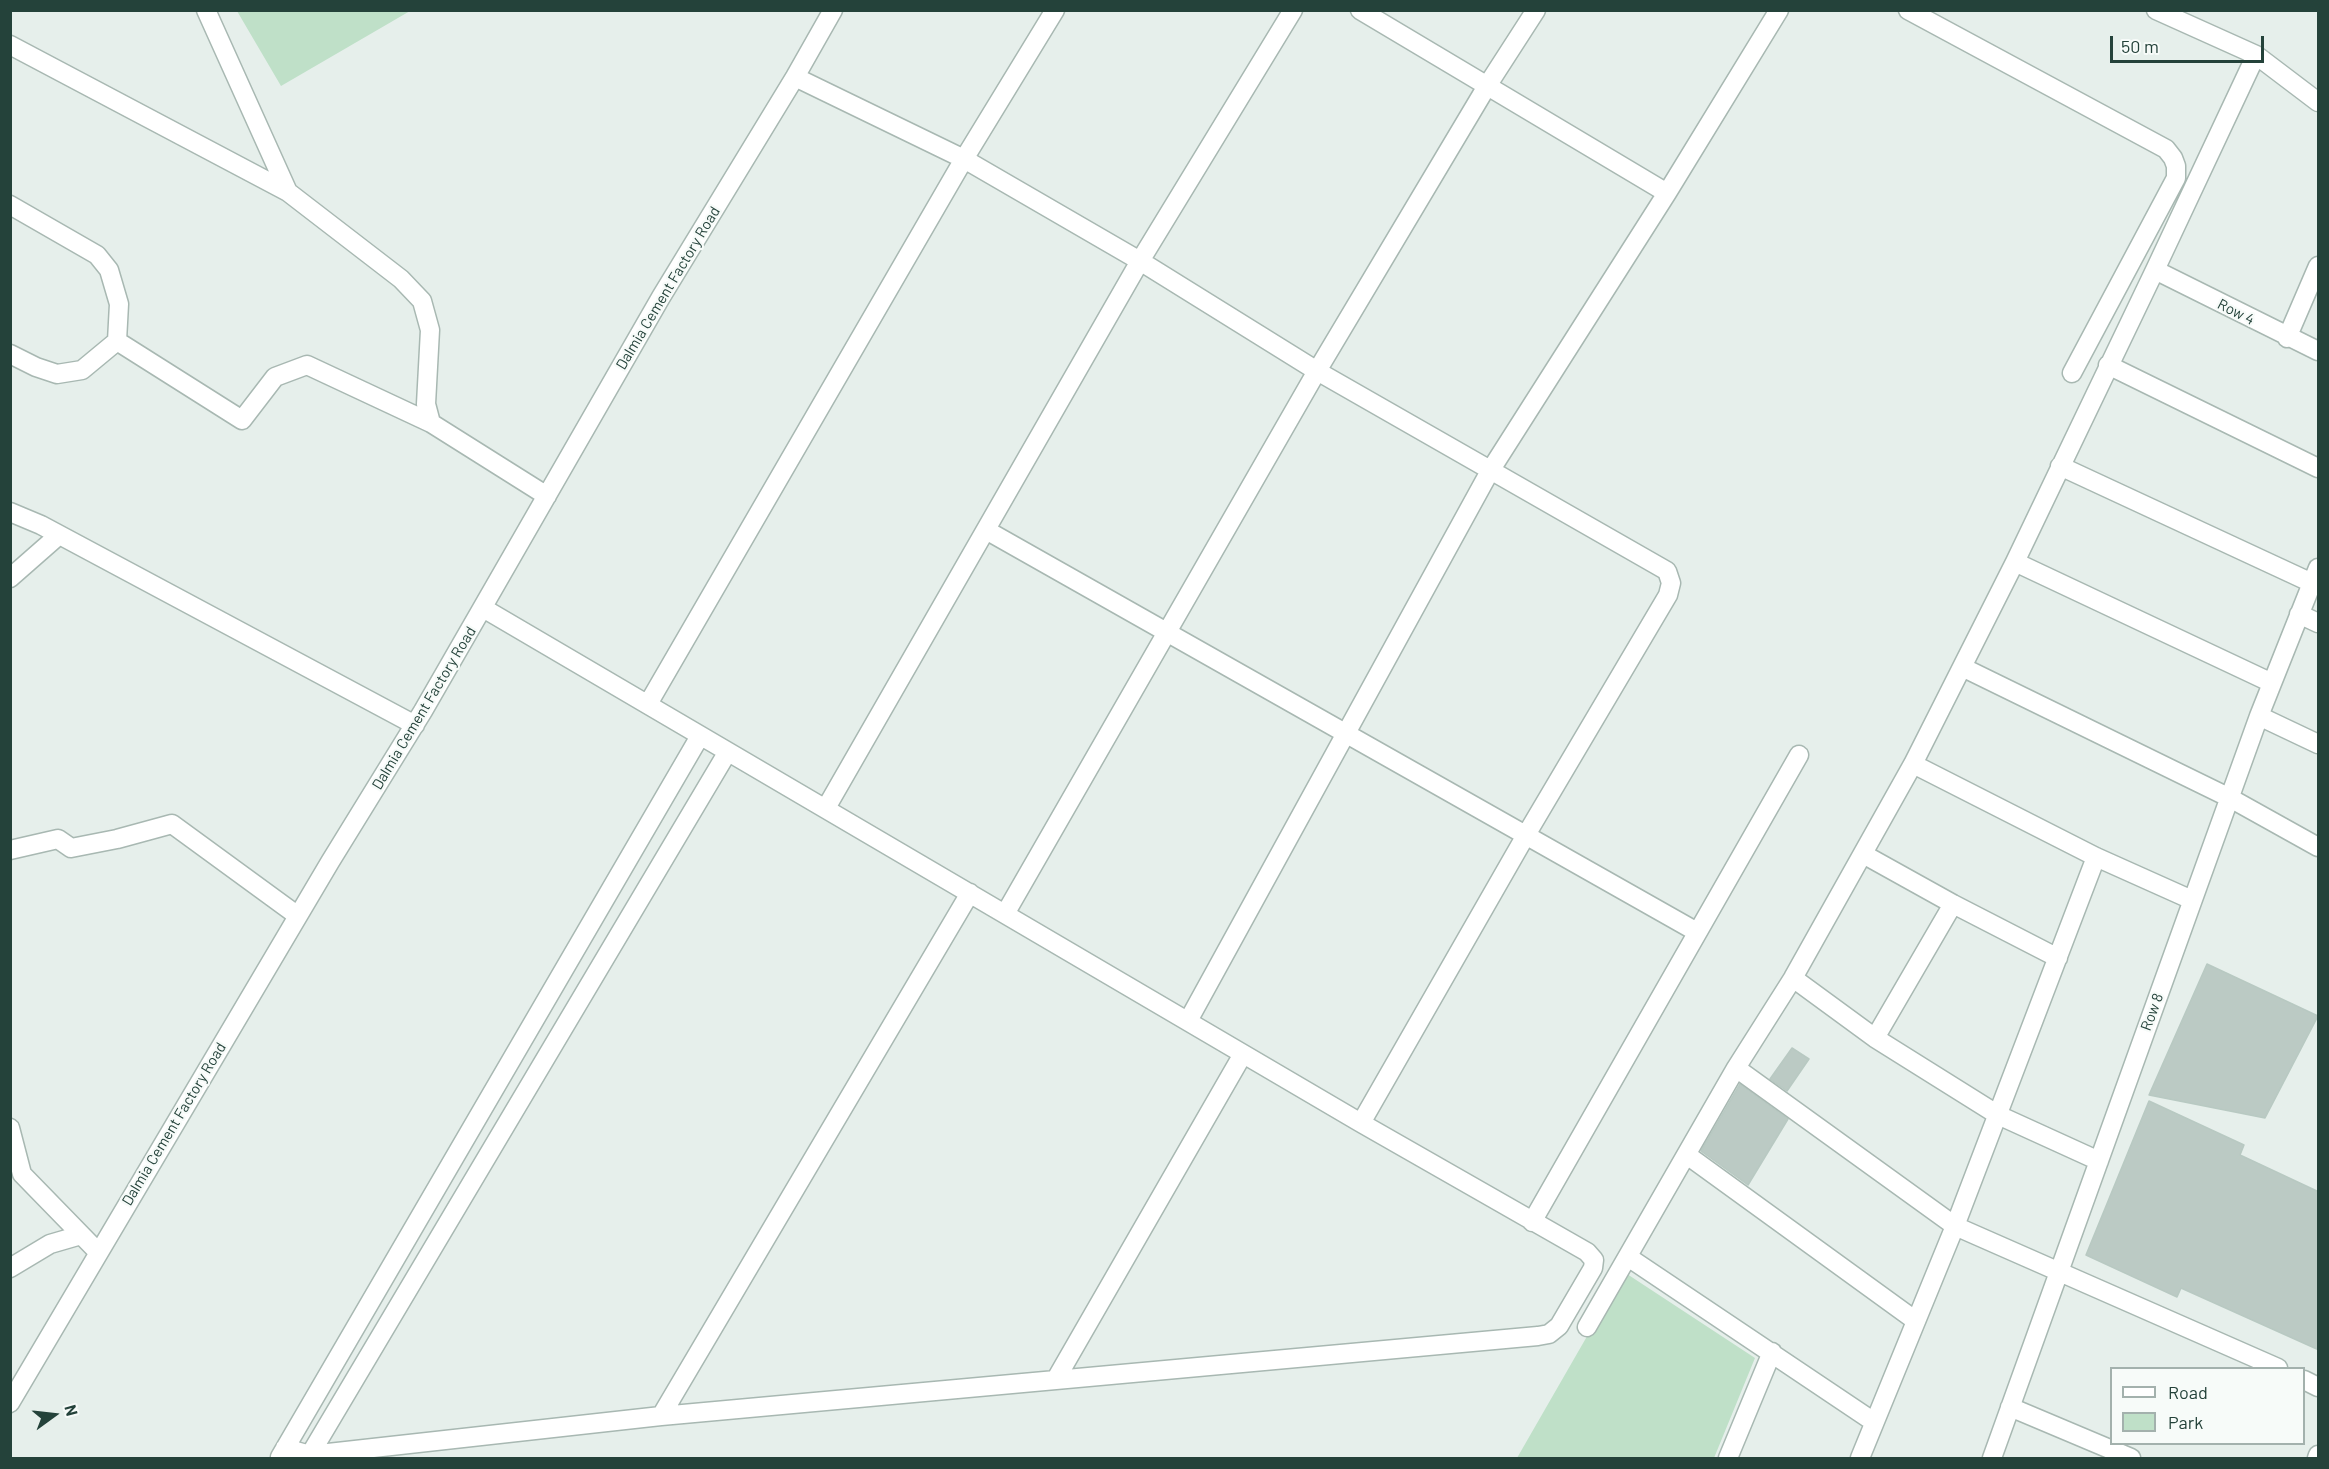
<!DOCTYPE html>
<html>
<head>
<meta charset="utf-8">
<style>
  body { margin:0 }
  #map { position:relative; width:2329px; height:1469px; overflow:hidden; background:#e6efeb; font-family:Barlow,sans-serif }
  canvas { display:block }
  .frame { position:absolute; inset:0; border:12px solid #24423a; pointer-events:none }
  .legend { position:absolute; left:2110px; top:1367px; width:195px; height:78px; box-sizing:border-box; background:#f7fbf9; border:2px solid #a3b1ad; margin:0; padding:8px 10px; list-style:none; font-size:18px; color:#24423a }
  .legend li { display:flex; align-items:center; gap:12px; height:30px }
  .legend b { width:30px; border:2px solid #a3b1ad }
  .north { position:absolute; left:24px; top:1385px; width:60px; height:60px; -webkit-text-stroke:4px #f7fbf9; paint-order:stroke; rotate:75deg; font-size:16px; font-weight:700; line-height:24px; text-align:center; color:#24423a }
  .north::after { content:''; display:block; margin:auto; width:21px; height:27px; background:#24423a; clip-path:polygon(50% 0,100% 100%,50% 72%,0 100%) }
  .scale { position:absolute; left:2110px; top:36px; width:154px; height:27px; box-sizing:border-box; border:3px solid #24423a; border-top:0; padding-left:8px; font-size:18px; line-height:21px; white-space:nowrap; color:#24423a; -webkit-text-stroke:4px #f7fbf9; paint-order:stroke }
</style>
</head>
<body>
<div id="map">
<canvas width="2329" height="1469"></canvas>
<div class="frame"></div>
<ul class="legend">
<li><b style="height:8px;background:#fff"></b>Road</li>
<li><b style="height:16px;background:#bfe0c8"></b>Park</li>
</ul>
<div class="north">N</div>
<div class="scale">50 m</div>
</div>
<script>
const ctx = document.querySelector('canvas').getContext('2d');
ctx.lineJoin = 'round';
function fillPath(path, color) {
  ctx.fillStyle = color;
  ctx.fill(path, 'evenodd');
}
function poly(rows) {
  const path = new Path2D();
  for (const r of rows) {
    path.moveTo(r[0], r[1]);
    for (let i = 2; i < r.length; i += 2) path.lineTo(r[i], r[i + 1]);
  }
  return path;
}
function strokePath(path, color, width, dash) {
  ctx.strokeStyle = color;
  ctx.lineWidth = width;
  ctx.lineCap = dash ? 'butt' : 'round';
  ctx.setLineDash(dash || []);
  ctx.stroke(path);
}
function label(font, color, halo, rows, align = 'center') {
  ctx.font = font + ' Barlow,sans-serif';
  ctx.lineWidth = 4.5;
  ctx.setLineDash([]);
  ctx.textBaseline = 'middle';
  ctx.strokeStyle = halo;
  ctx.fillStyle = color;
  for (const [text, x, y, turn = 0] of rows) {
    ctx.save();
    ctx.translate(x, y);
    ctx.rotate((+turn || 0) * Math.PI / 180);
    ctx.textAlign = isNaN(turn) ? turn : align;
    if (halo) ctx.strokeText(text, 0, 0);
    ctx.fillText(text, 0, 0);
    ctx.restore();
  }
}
fillPath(poly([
  [237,11,410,11,281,86],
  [1624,1272,1755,1358,1714,1458,1517,1458]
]), '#bfe0c8');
const building = poly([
  [2207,964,2318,1016,2265,1118,2149,1095,2207,964],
  [1792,1048,1809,1059,1787,1091,1770,1079,1792,1048],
  [1740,1084,1788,1119,1748,1185,1701,1151,1740,1084],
  [2149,1101,2244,1145,2240,1155,2319,1192,2319,1350,2181,1288,2177,1297,2086,1255,2149,1101]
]);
fillPath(building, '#bbcac4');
strokePath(building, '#b8c9c2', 1.5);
const minor = poly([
  [206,10,288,192],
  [1360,10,1667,193],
  [1908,10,2166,149,2173,158,2176,166,2176,178,2072,373],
  [2156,10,2256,55,2318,102],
  [10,45,288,192,401,279,422,301,430,330,426,404,431,423],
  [795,77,964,159,1140,261,1317,371,1667,571,1671,583,1668,595,1526,835,1361,1123],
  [10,205,97,255,109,270,119,304,117,341,82,370,57,374,36,367,10,354],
  [2155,270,2318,351],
  [2287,338,2318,266],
  [117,341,242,420,275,377,307,365,431,423,547,496],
  [2108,365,2318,468],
  [2060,466,2312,583],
  [10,512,41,525,415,725],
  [986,530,1697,932],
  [2015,562,2272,683],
  [10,578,59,535],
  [2299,614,2318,623],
  [1962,667,2230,798,2318,847],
  [648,704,964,159,1055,10],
  [2259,716,2318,744],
  [1913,764,2096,857,2192,900],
  [826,808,1140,261,1293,10],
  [10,850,58,839,71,848,117,839,172,824,298,916],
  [1863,854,1953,904,2058,958],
  [1005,914,1317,371,1487,86,1536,10],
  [1793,978,1875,1038,1998,1115,2099,1161],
  [1188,1021,1490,471,1667,193,1779,10],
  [1875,1038,1953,904],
  [1736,1068,1955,1226,2278,1368],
  [10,1128,22,1174,98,1252],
  [1687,1155,1916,1321],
  [1532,1222,1799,755],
  [1628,1257,1874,1422],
  [10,1268,50,1244,81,1235],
  [1587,1327,1736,1068,1793,978,1913,764,2015,562,2155,270,2256,55],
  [1056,1379,1243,1054],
  [2304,1380,2318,1387],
  [10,1403,330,862,423,711,661,297,795,77,833,10],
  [2010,1407,2131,1458],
  [661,1416,970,893],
  [285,1448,310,1455,661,1416,1538,1336,1549,1334,1559,1326,1593,1268,1594,1260,1587,1252,1361,1123,483,608],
  [280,1457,700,736],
  [308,1458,727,753],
  [1728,1458,1772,1352],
  [1860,1458,1955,1226,2096,857],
  [1992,1458,2259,716,2318,568],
  [2317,1458,2318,1455]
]);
strokePath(minor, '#a8b8b2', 21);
strokePath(minor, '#fff', 18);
label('15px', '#24423a', '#f7fbf9', [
  ["Dalmia Cement Factory Road",668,288,-59],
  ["Row 4",2236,312,27],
  ["Dalmia Cement Factory Road",424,708,-59],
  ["Row 8",2152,1012,-70],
  ["Dalmia Cement Factory Road",174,1124,-59]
]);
</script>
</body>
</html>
